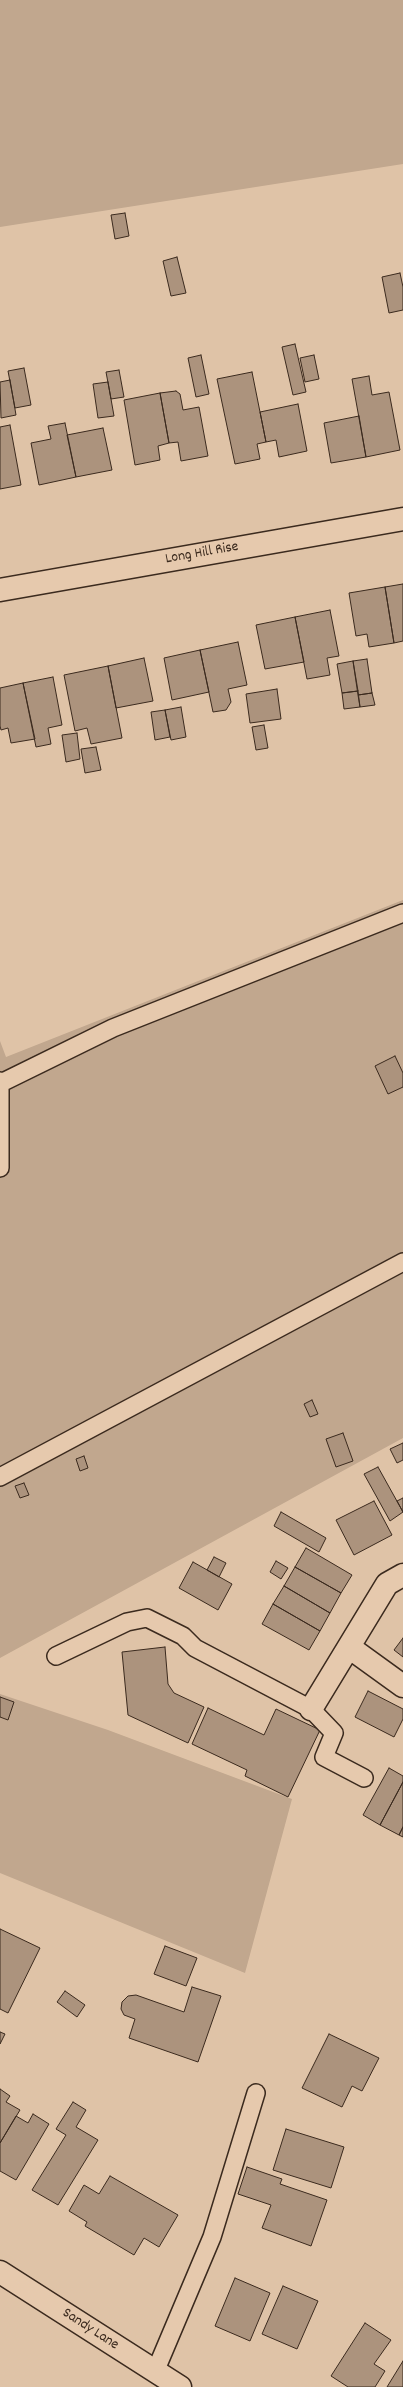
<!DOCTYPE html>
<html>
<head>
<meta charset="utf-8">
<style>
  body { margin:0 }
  canvas { display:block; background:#dfc3a7 }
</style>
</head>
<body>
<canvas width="403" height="2387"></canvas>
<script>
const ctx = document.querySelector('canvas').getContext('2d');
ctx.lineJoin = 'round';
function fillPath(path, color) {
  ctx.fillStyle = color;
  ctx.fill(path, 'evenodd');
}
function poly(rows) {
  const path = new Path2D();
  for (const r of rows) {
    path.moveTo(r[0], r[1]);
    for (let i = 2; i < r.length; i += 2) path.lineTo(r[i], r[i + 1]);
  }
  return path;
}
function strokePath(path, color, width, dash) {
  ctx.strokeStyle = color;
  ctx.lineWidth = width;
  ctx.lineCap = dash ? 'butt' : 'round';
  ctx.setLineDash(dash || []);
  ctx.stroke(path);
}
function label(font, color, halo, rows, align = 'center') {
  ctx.font = font + ' Dekko,sans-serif';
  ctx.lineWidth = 3;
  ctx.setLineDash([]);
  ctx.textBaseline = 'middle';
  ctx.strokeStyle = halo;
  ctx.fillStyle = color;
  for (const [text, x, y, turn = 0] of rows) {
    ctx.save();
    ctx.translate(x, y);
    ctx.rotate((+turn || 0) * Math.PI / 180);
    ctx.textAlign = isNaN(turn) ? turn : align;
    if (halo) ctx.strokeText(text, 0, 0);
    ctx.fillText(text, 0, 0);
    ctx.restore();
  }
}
fillPath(poly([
  [0,0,403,0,403,164,0,227],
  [403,900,403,1438,0,1658,0,1041,6,1057],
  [0,1694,108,1730,292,1799,245,1973,0,1873]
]), '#c1a78e');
const building = poly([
  [125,213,129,236,115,239,111,215,125,213],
  [177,257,186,293,171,296,163,261,177,257],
  [400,273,403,287,403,310,389,313,382,277,400,273],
  [295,344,306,392,293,395,282,347,295,344],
  [201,355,209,394,196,397,188,358,201,355],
  [314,355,319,379,305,382,300,358,314,355],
  [24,368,31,405,15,408,8,371,24,368],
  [119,370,124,397,111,399,106,372,119,370],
  [252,372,266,442,257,444,260,459,235,464,217,379,252,372],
  [369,376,372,395,389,392,400,450,366,457,352,379,369,376],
  [10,380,16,415,1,418,0,382,10,380],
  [108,382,114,416,98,418,93,384,108,382],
  [176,391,180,394,183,410,199,407,208,456,181,461,178,442,169,443,160,393,176,391],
  [160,393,169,443,158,446,160,460,135,465,124,400,160,393],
  [298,404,307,451,279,457,276,440,266,442,260,412,298,404],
  [359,416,366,457,331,463,324,423,359,416],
  [65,423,76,477,39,485,31,443,51,439,48,426,65,423],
  [10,425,21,485,0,489,0,427,10,425],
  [103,428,112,470,76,477,67,435,103,428],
  [403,584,403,641,394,643,385,587,403,584],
  [385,587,394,643,369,647,367,634,356,636,349,593,385,587],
  [330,610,339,656,327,658,330,675,307,679,295,617,330,610],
  [295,617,304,662,265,669,256,625,295,617],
  [238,642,247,685,228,689,231,702,226,710,213,712,200,650,238,642],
  [200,650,209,692,172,700,164,658,200,650],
  [144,658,153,701,116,708,108,666,144,658],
  [367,659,372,693,358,695,353,661,367,659],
  [353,661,358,691,342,693,337,664,353,661],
  [108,666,122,738,91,744,87,728,75,731,64,675,108,666],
  [53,677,62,725,48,728,51,744,36,747,23,683,53,677],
  [23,683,35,739,11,743,8,728,1,730,0,726,0,688,23,683],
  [277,689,281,719,250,723,246,694,277,689],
  [358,691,360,707,344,709,342,693,358,691],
  [372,693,375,705,360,707,358,695,372,693],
  [181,707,186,737,171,740,165,710,181,707],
  [165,710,170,737,155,740,151,712,165,710],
  [264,725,268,748,256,750,252,727,264,725],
  [77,733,80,759,66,762,62,735,77,733],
  [96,747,101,770,85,773,81,749,96,747],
  [395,1056,403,1073,403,1087,388,1094,375,1066,395,1056],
  [312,1400,318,1414,310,1417,304,1404,312,1400],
  [343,1433,353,1461,336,1467,326,1439,343,1433],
  [403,1443,403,1460,397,1463,390,1449,403,1443],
  [84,1456,88,1468,80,1471,76,1459,84,1456],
  [378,1467,403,1512,390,1521,364,1474,378,1467],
  [24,1483,29,1495,20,1498,15,1486,24,1483],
  [403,1498,403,1512,397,1501,403,1498],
  [374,1501,392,1535,354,1555,336,1520,374,1501],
  [281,1512,326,1538,319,1552,274,1526,281,1512],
  [306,1548,352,1575,341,1593,295,1567,306,1548],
  [214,1557,226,1563,219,1577,207,1570,214,1557],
  [276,1561,288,1568,281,1579,270,1572,276,1561],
  [193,1562,232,1584,218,1610,179,1588,193,1562],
  [295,1567,341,1593,330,1613,284,1586,295,1567],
  [284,1586,330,1613,320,1631,273,1604,284,1586],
  [273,1604,320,1631,309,1650,262,1624,273,1604],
  [403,1638,403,1657,394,1650,403,1638],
  [165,1647,168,1684,174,1693,204,1707,188,1743,128,1715,122,1652,165,1647],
  [368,1691,403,1709,403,1719,394,1737,355,1717,368,1691],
  [0,1697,14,1702,8,1720,0,1717,0,1697],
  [208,1708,264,1735,276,1709,320,1730,288,1797,245,1776,247,1770,192,1744,208,1708],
  [389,1768,403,1776,403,1782,380,1825,363,1815,389,1768],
  [403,1782,403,1827,399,1835,380,1825,403,1782],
  [403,1827,403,1837,399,1835,403,1827],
  [0,1929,40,1948,8,2013,0,2009,0,1929],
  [165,1946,197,1958,186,1986,154,1974,165,1946],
  [192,1987,221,1996,198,2062,129,2038,135,2019,124,2015,121,2009,122,2002,128,1996,136,1995,184,2012,192,1987],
  [65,1991,85,2005,77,2017,57,2002,65,1991],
  [0,2032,5,2034,0,2044,0,2032],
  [329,2034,379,2058,362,2091,352,2086,342,2107,302,2088,329,2034],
  [0,2089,10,2096,6,2102,20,2110,0,2143,0,2089],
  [73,2102,86,2110,76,2127,98,2140,58,2205,32,2190,66,2135,56,2129,73,2102],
  [33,2114,49,2124,16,2180,0,2171,0,2143,16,2116,28,2123,33,2114],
  [286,2129,344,2147,331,2188,273,2170,286,2129],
  [247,2167,282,2179,280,2184,327,2200,311,2246,262,2228,271,2205,238,2194,247,2167],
  [110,2176,178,2215,159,2247,144,2238,134,2255,85,2226,87,2222,69,2211,84,2185,99,2194,110,2176],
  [235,2278,270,2293,250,2341,215,2326,235,2278],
  [283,2286,318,2301,297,2349,262,2334,283,2286],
  [365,2323,391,2340,374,2364,385,2371,375,2387,348,2387,331,2376,365,2323],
  [403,2361,403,2387,387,2387,403,2361]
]);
fillPath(building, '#ac937d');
strokePath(building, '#3b2a1e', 1);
const service = poly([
  [0,1081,0,1168],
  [1,1083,113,1028,403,913],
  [0,1477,403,1262],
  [56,1656,127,1622,147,1618,183,1636,195,1648,311,1709,334,1733,324,1757,364,1778],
  [155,2372,212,2237,256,2093]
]);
const minor = poly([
  [0,590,403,519],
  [349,1647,403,1686],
  [311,1709,387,1584,403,1575]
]);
const tertiary = poly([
  [0,2272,180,2387]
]);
strokePath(service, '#3b2a1e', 20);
strokePath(minor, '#3b2a1e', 25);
strokePath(tertiary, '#3b2a1e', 25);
strokePath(service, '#e6c9ad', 17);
strokePath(minor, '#e6c9ad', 22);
strokePath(tertiary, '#e6c9ad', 22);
label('15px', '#3b2a1e', '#e6c9ad', [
  ["Long Hill Rise",202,554,-10],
  ["Sandy Lane",90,2330,33]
]);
</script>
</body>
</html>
